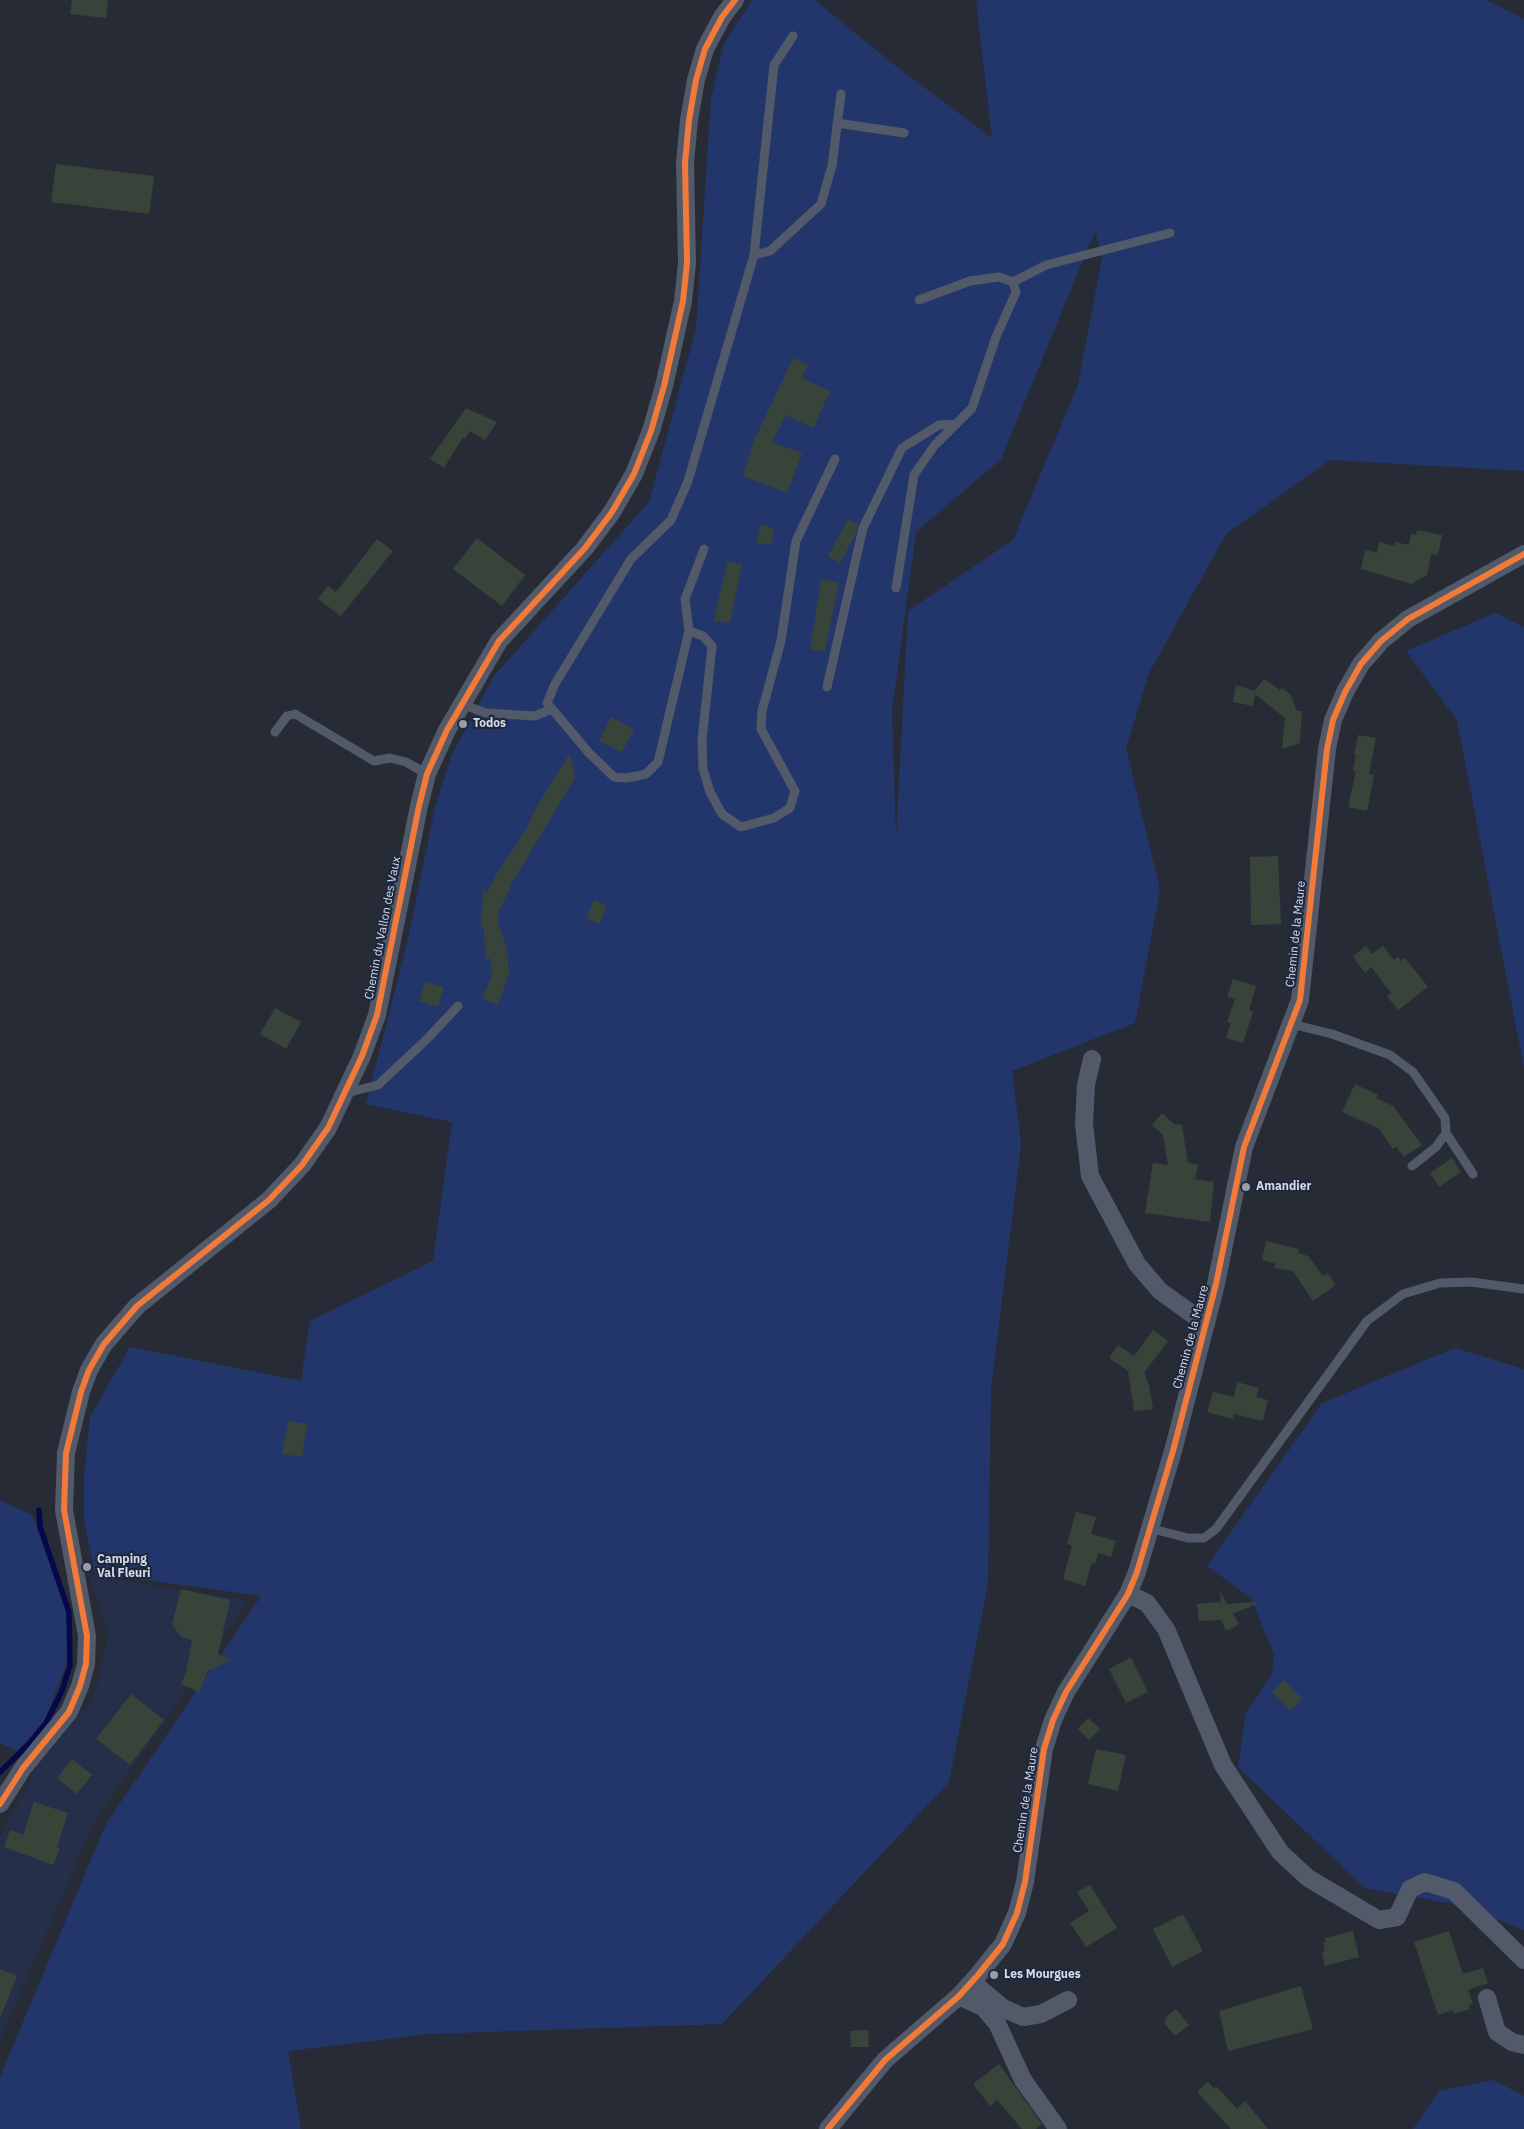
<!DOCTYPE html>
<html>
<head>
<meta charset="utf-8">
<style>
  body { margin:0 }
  canvas { display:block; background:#262b36 }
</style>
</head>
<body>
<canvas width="1524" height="2129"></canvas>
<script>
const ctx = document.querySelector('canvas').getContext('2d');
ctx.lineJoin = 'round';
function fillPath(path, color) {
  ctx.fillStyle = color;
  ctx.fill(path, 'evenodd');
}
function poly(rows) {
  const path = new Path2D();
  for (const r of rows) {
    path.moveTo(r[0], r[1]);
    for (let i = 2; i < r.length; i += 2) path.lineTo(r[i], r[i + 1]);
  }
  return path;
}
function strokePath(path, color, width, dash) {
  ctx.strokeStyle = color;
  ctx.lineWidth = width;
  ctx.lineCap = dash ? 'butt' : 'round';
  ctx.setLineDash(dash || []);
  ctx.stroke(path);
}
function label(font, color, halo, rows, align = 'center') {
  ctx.font = font + ' "IBM Plex Sans",sans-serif';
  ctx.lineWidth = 4.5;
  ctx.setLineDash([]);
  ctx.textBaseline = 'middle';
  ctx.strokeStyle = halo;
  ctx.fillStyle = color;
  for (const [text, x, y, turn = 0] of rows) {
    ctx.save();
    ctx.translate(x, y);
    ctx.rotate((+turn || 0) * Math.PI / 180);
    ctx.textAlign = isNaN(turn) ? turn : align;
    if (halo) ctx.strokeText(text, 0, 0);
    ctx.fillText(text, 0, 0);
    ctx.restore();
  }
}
fillPath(poly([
  [88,1575,248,1601,94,1822,0,2040,0,1837,37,1766,94,1698,108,1635]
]), '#252f49');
fillPath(poly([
  [752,0,815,0,893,64,992,138,976,0,1486,0,1524,19,1524,471,1330,460,1226,534,1149,673,1126,748,1160,890,1135,1023,1012,1071,1021,1144,991,1389,988,1584,949,1782,722,2024,428,2034,288,2051,301,2129,0,2129,0,2077,106,1824,261,1596,95,1573,84,1521,84,1476,90,1417,130,1347,301,1381,310,1321,433,1261,452,1122,366,1104,409,935,435,808,452,754,494,676,649,502,696,329,711,99,724,43],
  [1095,231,1102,258,1078,385,1013,540,908,611,896,839,892,711,916,532,1001,459],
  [1495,613,1524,627,1524,1068,1457,720,1406,651],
  [1455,1348,1524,1369,1524,1930,1465,1906,1365,1888,1238,1767,1246,1713,1272,1674,1274,1654,1251,1598,1207,1566,1322,1403],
  [0,1500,32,1515,48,1551,71,1625,66,1665,45,1720,17,1751,0,1743],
  [1493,2080,1524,2096,1524,2129,1413,2129,1439,2091]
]), '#23366c');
strokePath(poly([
  [0,1772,30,1743,46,1723,62,1691,70,1665,69,1612,40,1527,39,1510]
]), '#06084b', 5.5);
fillPath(poly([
  [72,0,108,0,106,18,70,14],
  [56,164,154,176,149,214,51,202],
  [793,358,808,365,802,378,830,391,813,428,786,415,772,442,802,453,787,493,743,476,753,443],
  [466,408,497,422,485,440,470,431,465,439,463,437,444,468,430,459],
  [848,519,858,524,855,535,840,563,828,556],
  [760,525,774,528,771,545,757,543],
  [1417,530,1442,535,1438,555,1431,554,1427,575,1412,584,1361,569,1365,550,1377,553,1379,542,1395,546,1395,542,1409,545,1411,534,1416,535],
  [477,538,525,575,502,606,453,569],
  [377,539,393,551,341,616,318,599,328,586,336,592],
  [727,561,742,564,730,623,714,621],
  [821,579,839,583,825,652,810,649],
  [1264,679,1280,690,1282,688,1290,694,1297,711,1302,711,1300,743,1282,749,1285,718,1255,694,1253,706,1233,702,1236,685,1254,691],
  [611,717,634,729,622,752,599,741],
  [1358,735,1376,738,1369,774,1364,773,1374,775,1367,811,1348,807,1356,771,1353,771,1356,755,1354,754],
  [570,753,575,778,512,883,498,914,498,923,507,949,509,974,498,1005,482,999,492,975,490,958,485,959,484,927,481,927,483,890,486,889,487,894,496,875,525,831,537,806],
  [1278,856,1281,924,1251,925,1250,857],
  [594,900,607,906,600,924,586,918],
  [1366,946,1372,954,1383,946,1394,960,1398,957,1401,961,1405,958,1428,987,1398,1010,1387,996,1391,993,1371,967,1365,973,1353,956],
  [1233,979,1256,986,1249,1010,1253,1012,1243,1043,1226,1038,1231,1023,1227,1022,1235,999,1227,997],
  [425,982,444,987,438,1007,419,1001],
  [275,1008,301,1022,286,1049,260,1034],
  [1355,1084,1378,1095,1376,1098,1393,1106,1422,1145,1404,1157,1396,1147,1393,1149,1378,1128,1342,1112],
  [1162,1113,1174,1124,1182,1125,1188,1163,1198,1165,1195,1179,1214,1182,1210,1222,1145,1213,1153,1163,1168,1165,1163,1135,1152,1125],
  [1452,1158,1461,1172,1439,1187,1430,1173],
  [1266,1241,1299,1249,1298,1253,1308,1256,1323,1276,1327,1273,1336,1285,1313,1301,1293,1271,1274,1268,1275,1263,1262,1260],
  [1153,1330,1168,1341,1144,1373,1149,1385,1153,1409,1134,1411,1128,1371,1109,1358,1118,1345,1134,1356],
  [1237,1382,1259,1388,1256,1397,1268,1400,1263,1421,1234,1414,1233,1419,1207,1412,1213,1392,1234,1397],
  [288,1421,307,1424,302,1457,282,1454],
  [1076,1512,1096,1517,1091,1534,1116,1541,1111,1557,1098,1553,1095,1564,1092,1563,1085,1586,1063,1579,1072,1546,1067,1544],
  [181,1589,230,1600,218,1655,233,1659,208,1671,199,1692,181,1684,186,1672,192,1640,181,1637,172,1624],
  [1220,1591,1227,1604,1256,1602,1257,1604,1233,1614,1239,1624,1226,1631,1221,1620,1199,1621,1197,1604,1220,1602,1221,1605],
  [1131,1657,1148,1692,1126,1703,1109,1669],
  [1284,1680,1302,1699,1290,1711,1272,1692],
  [131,1694,164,1720,130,1765,96,1739],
  [1088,1718,1100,1729,1089,1740,1078,1729],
  [1096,1749,1126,1755,1118,1791,1088,1784],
  [72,1759,92,1775,77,1794,57,1778],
  [34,1802,68,1813,57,1847,60,1848,53,1865,4,1847,10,1830,23,1835],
  [1090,1885,1117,1928,1086,1947,1070,1923,1089,1911,1077,1892],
  [1183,1914,1203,1951,1172,1967,1153,1929],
  [1353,1931,1359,1957,1325,1966,1322,1952,1325,1951,1323,1942,1326,1942,1325,1938],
  [1449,1931,1463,1974,1483,1968,1488,1983,1468,1990,1473,2004,1469,2005,1470,2009,1454,2014,1453,2010,1438,2015,1414,1942],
  [0,1969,17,1976,1,2016,0,2016],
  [1301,1986,1313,2029,1228,2051,1219,2011],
  [1176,2009,1189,2025,1175,2036,1164,2023,1167,2020,1165,2018],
  [868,2030,869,2047,851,2047,850,2031],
  [999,2064,1042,2124,1036,2129,1022,2129,997,2100,990,2106,973,2084],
  [1208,2082,1214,2089,1216,2086,1237,2109,1245,2101,1268,2129,1231,2129,1197,2092]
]), '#384439');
strokePath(poly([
  [793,36,774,65,754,255,770,251,821,204,832,166,841,94],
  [837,123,904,133],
  [1013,282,1046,265,1170,233],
  [704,549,685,599,689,631,658,762,646,774,627,778,614,777,589,753,547,703,555,684,631,559,671,520,688,481,754,255],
  [896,588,914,475,934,446,972,408,996,337,1016,292,1013,282,999,277,970,281,919,300],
  [689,631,703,636,712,646,702,740,703,769,710,792,722,814,741,827,774,818,790,808,795,791,761,729,762,711,781,641,796,541,835,459],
  [827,687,863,528,902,448,939,425,956,424],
  [461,704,486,713,535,716,552,709],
  [275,732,287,716,295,714,374,761,390,758,406,762,427,774],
  [1291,1024,1332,1034,1390,1055,1413,1072,1445,1118,1446,1133,1473,1174],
  [346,1093,378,1085,426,1040,458,1006],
  [1412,1166,1436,1147,1446,1133],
  [1149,1528,1188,1538,1204,1538,1216,1529,1367,1321,1403,1294,1440,1283,1471,1282,1524,1289]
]), '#525969', 9);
strokePath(poly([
  [1092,1059,1086,1085,1084,1124,1090,1176,1137,1264,1160,1291,1206,1324],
  [1128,1594,1147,1603,1166,1629,1223,1765,1280,1852,1308,1878,1379,1920,1397,1917,1410,1889,1425,1882,1454,1891,1524,1960],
  [0,1804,23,1768,69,1712,80,1686,86,1664,87,1636,64,1510,66,1453,81,1392,89,1370,104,1344,137,1306,269,1200,302,1165,328,1128,362,1056,377,1015,419,806,427,774,447,730,499,641,585,548,612,512,634,474,651,431,664,386,683,301,687,263,685,163,689,120,696,80,705,49,722,17,735,0],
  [972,1982,1003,2008,1023,2017,1041,2014,1068,2000],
  [959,1996,983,2007,997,2023,1023,2080,1058,2129],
  [1487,1998,1497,2032,1512,2042,1524,2045],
  [828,2129,885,2060,959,1996,978,1975,1003,1944,1017,1913,1025,1882,1044,1749,1053,1720,1066,1692,1128,1594,1137,1572,1173,1451,1216,1284,1244,1147,1300,1000,1327,749,1333,720,1345,692,1361,664,1381,641,1408,619,1524,554]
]), '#525969', 18);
strokePath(poly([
  [0,1804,23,1768,69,1712,80,1686,86,1664,87,1636,64,1510,66,1453,81,1392,89,1370,104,1344,137,1306,269,1200,302,1165,328,1128,362,1056,377,1015,419,806,427,774,447,730,499,641,585,548,612,512,634,474,651,431,664,386,683,301,687,263,685,163,689,120,696,80,705,49,722,17,735,0],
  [828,2129,885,2060,959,1996,978,1975,1003,1944,1017,1913,1025,1882,1044,1749,1053,1720,1066,1692,1128,1594,1137,1572,1173,1451,1216,1284,1244,1147,1300,1000,1327,749,1333,720,1345,692,1361,664,1381,641,1408,619,1524,554]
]), '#f17a3a', 6);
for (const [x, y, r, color] of [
  [463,724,5,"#989daa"],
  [1246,1187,5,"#989daa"],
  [87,1567,5,"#989daa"],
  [994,1975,5,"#989daa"]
]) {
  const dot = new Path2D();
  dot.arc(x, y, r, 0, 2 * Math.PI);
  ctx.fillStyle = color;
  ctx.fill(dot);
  strokePath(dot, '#1f283d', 2);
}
label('bold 12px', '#d5dbe9', '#1f283d', [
  ["Todos",473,724],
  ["Amandier",1256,1187],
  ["Camping",97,1560],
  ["Val Fleuri",97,1574],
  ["Les Mourgues",1004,1975]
], 'left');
label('12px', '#d5dbe9', '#1f283d', [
  ["Chemin du Vallon des Vaux",383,928,-79],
  ["Chemin de la Maure",1296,934,-84],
  ["Chemin de la Maure",1191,1337,-75],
  ["Chemin de la Maure",1026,1800,-81]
]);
</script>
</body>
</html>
